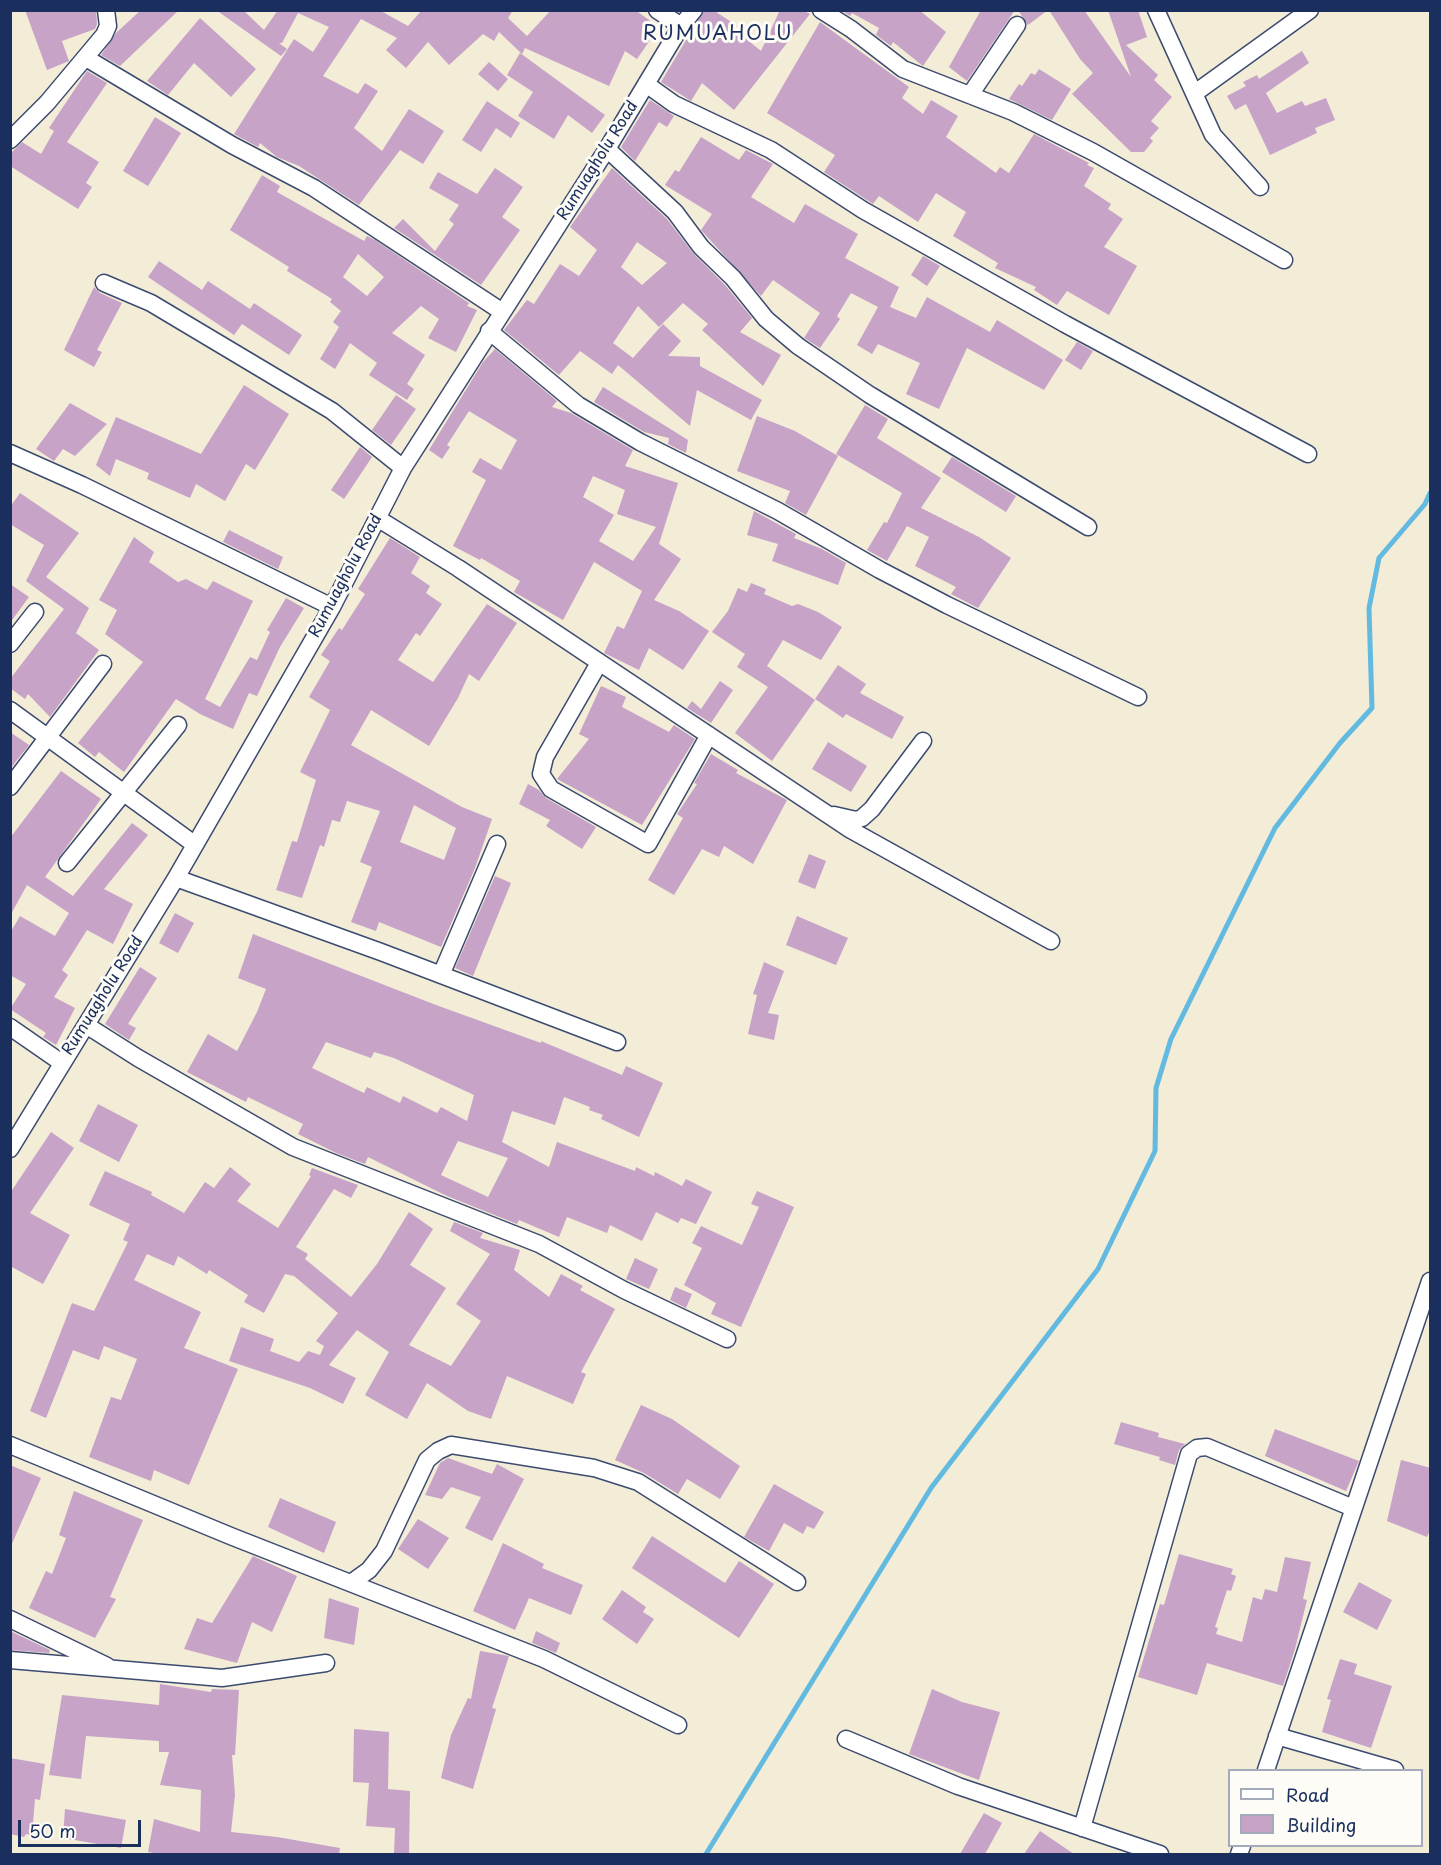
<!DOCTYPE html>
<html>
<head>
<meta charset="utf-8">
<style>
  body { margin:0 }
  #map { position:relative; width:1441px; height:1865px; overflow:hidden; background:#f3ecd7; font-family:"Playpen Sans",sans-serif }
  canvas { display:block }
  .frame { position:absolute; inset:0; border:12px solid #1b2f5e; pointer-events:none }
  .legend { position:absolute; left:1228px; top:1769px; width:195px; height:78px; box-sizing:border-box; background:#fdfcf7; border:2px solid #a3aaba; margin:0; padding:8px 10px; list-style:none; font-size:18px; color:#1b2f5e }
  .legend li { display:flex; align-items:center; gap:12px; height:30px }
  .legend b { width:30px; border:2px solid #a3aaba }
  .scale { position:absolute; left:18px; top:1820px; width:123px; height:27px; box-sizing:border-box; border:3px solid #1b2f5e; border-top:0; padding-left:8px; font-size:18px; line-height:21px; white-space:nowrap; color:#1b2f5e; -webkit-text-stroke:4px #fdfcf7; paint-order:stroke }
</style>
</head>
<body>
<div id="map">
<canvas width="1441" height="1865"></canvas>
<div class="frame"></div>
<ul class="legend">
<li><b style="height:8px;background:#fff"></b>Road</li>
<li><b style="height:16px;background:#c6a3c7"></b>Building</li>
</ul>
<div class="scale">50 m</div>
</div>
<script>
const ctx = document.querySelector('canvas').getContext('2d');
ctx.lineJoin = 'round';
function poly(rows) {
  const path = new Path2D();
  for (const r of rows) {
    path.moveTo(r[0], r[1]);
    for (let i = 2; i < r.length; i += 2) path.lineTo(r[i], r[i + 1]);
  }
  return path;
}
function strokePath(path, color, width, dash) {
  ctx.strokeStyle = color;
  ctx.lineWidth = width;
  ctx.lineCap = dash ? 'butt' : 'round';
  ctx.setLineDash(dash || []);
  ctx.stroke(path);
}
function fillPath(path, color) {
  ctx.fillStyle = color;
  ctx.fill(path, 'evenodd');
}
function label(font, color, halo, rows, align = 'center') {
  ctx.font = font + ' "Playpen Sans",sans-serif';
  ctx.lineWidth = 6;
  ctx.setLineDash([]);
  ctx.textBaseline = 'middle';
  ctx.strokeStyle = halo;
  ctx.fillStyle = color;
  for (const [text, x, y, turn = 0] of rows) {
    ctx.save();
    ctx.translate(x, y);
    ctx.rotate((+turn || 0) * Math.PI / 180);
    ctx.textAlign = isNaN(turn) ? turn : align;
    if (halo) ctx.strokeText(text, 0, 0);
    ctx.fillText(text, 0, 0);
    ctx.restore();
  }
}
strokePath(poly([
  [706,1854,931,1488,1098,1269,1155,1151,1156,1088,1171,1039,1275,828,1340,743,1372,708,1369,608,1379,558,1425,504,1430,493]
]), '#63bae0', 5);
fillPath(poly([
  [25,10,96,10,97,24,95,29,62,41,69,61,47,70],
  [141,10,179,10,120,66,101,55,116,33],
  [216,10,243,10,264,30,278,10,379,10,408,26,422,10,513,10,508,18,527,36,551,10,635,10,659,27,637,59,625,51,609,86,525,48,522,54,499,32,494,41,483,34,449,65,428,42,406,68,386,50,397,38,361,19,323,76,358,94,365,83,378,91,354,128,382,151,409,109,444,131,423,164,400,150,359,205,299,166,277,157,260,143,258,147,234,134,294,39,313,52,329,27,298,13,282,43,279,43,287,49,281,56],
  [704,10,713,10,736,25,734,29,761,51,780,10,802,10,810,14,734,110,702,83,691,101,661,82],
  [841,10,919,10,946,32,923,66,893,42,891,46,876,35,879,28,852,13,850,16],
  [981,10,1015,10,967,81,949,67],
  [1018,10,1048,10,1028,25],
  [1049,10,1084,10,1131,77,1108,10,1138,10,1147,37,1126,45,1158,75,1154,80,1172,97,1151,121,1159,128,1150,138,1153,141,1144,152,1131,152,1072,94,1093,73,1080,59],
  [200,18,256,69,231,97,194,63,168,95,147,81],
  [820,22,909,87,902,98,923,114,931,100,958,116,946,137,996,173,1000,167,1009,173,1034,134,1089,163,1087,165,1094,168,1084,186,1111,204,1108,209,1123,219,1104,247,1137,266,1109,315,1067,291,1057,305,1034,290,1036,287,995,268,998,263,953,236,966,212,936,193,918,222,879,196,873,204,824,172,835,155,767,113],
  [1302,51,1309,63,1266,93,1277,113,1302,101,1305,106,1326,98,1335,120,1315,128,1317,133,1270,155,1246,104,1235,110,1227,96,1246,86,1243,82,1257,75,1259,79],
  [520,53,605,115,592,133,568,115,554,139,518,116,533,92,507,75],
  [489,62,508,79,498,91,478,74],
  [1039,69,1071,89,1052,120,1009,99,1019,84,1022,86,1031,73,1035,75],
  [87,71,107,83,67,142,99,162,86,183,92,187,78,209,10,166,10,154,22,142,41,154,54,131,49,128],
  [650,100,674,116,667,127,659,122,635,161,621,147],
  [487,101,520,123,511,138,496,128,481,152,462,140],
  [155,117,181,133,148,186,123,171],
  [701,137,739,160,746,150,773,164,751,197,794,223,805,204,858,234,845,258,899,287,890,307,916,318,927,297,990,332,997,320,1063,360,1044,390,967,348,939,409,906,394,920,363,878,344,872,354,857,345,878,307,851,293,837,316,840,319,820,348,804,338,820,313,773,280,761,296,701,230,712,214,665,185,675,170,679,172],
  [495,168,523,187,502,217,520,230,481,285,394,228,403,219,435,251,454,224,449,220,459,205,429,188,438,172,477,194],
  [612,168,667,219,693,253,725,285,752,318,740,332,781,355,763,386,702,330,708,324,683,303,659,327,638,306,613,343,633,358,663,324,681,341,668,356,700,357,700,366,762,400,751,420,697,390,690,426,618,365,612,374,580,351,559,375,504,330,527,300,534,304,560,264,579,276,597,250,570,227],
  [637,242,667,263,642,285,621,267],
  [262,175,280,186,277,192,364,241,367,236,375,240,469,303,467,306,477,310,456,352,428,338,439,319,421,306,392,333,425,355,407,384,414,389,407,400,369,375,377,363,350,343,335,369,320,359,339,327,333,322,341,311,330,302,332,299,287,271,289,267,230,230],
  [358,254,384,277,367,296,343,277],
  [923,256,940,266,927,286,911,275],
  [159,261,202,290,208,281,250,309,254,303,302,335,289,355,242,324,234,335,148,277],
  [94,287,100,293,122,303,97,350,102,352,94,367,64,350],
  [1077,342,1093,351,1081,370,1065,360],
  [495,349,557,401,552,407,571,413,633,450,625,466,678,483,659,544,681,559,654,600,679,611,709,631,683,670,649,648,639,670,604,653,617,626,624,629,642,591,594,562,563,620,514,592,520,581,481,558,480,560,453,546,486,480,472,472,480,458,501,470,517,440,469,411,447,445,450,447,442,459,429,450,483,362],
  [593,476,625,490,617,514,656,527,633,561,599,541,614,515,583,497],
  [244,385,289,414,255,470,246,464,225,501,196,484,190,498,147,479,149,473,116,459,110,476,96,465,116,417,201,454],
  [603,387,688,440,686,453,668,444,669,438,644,432,594,402],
  [396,395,416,409,391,445,372,430],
  [70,403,107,424,75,456,63,449,54,461,36,449],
  [865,405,888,419,877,438,941,478,921,508,979,537,1011,558,978,608,951,594,956,587,915,566,929,537,907,526,887,561,867,550,884,522,887,523,902,493,836,454],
  [757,416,795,431,838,456,806,515,785,503,790,491,737,471],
  [360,447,372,457,344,499,331,490],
  [952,457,1016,496,1006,512,942,472],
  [20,493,79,533,46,577,89,608,76,633,99,650,50,717,28,694,25,699,10,688,10,679,64,609,26,581,44,545,10,524,10,507],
  [754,511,796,534,794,538,822,549,846,563,838,585,772,561,778,544,747,535],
  [229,530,283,557,278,569,223,542],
  [134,537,154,552,149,562,178,582,186,579,207,590,213,581,253,601,205,699,220,707,250,657,257,660,270,632,267,630,286,598,304,608,280,647,257,696,249,693,233,729,200,714,176,699,124,772,99,752,95,757,78,743,143,662,105,634,117,610,99,600],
  [390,538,420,557,411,573,430,586,426,593,442,604,420,636,416,633,398,660,433,682,487,604,517,623,479,681,469,674,458,698,429,746,371,710,351,745,462,807,492,819,475,868,441,947,379,922,376,931,351,922,372,867,360,862,380,811,347,801,340,822,332,820,324,847,320,845,302,898,276,890,292,841,297,842,316,780,300,772,330,710,309,697,330,661,321,655,339,628,342,630,365,594,358,589],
  [414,805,456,828,444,860,400,842],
  [751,583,766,589,764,594,792,606,798,604,818,612,842,627,821,660,783,640,767,666,815,700,772,761,735,733,768,687,737,667,745,654,712,632,728,611,738,588,747,592],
  [10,584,29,597,10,623],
  [838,665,866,684,860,693,904,717,892,739,846,714,843,718,815,699],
  [720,681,733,690,711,723,687,708,692,701,701,709],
  [601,686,626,697,622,707,669,732,674,725,695,739,642,825,557,779,589,739,579,734],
  [10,732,29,745,10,769],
  [828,742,867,766,851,792,812,769],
  [711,754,738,770,736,773,787,800,753,864,724,846,719,857,702,849,674,895,648,880,683,818,677,814,697,784,694,783],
  [61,771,101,799,45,877,73,896,132,823,148,835,104,889,133,904,113,944,87,930,62,970,68,975,54,997,75,1008,56,1045,43,1037,46,1033,10,1009,26,984,10,975,10,933,20,916,55,936,69,913,27,885,10,916,10,838],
  [528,784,539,790,546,798,596,827,582,849,546,826,550,820,519,804],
  [809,854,826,861,815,889,798,882],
  [495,876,511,883,473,976,455,968],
  [175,913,194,923,178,953,159,943],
  [797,916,848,938,836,965,786,945],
  [253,934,436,1005,541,1043,541,1041,622,1075,626,1066,663,1083,639,1137,601,1119,603,1115,589,1110,590,1107,564,1097,555,1125,512,1111,502,1142,549,1167,557,1142,635,1171,636,1167,654,1176,655,1172,682,1186,686,1179,712,1192,696,1224,681,1218,678,1223,656,1212,642,1241,610,1225,607,1233,567,1217,559,1237,519,1220,517,1224,447,1196,368,1157,365,1164,336,1153,298,1134,303,1124,248,1097,246,1102,187,1072,208,1034,237,1051,257,1012,266,989,238,978],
  [326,1042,371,1058,374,1052,394,1058,474,1095,467,1121,441,1107,437,1113,403,1096,400,1103,367,1087,364,1093,312,1068],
  [458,1141,508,1158,488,1197,441,1175],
  [764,962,784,971,768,1013,779,1015,774,1040,748,1034,757,995,753,994],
  [140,967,157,978,128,1024,136,1028,129,1040,105,1024],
  [98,1104,138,1125,119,1162,79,1141],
  [51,1132,74,1148,30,1213,70,1235,43,1284,10,1266,10,1193],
  [230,1167,251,1184,237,1201,278,1228,311,1176,309,1175,312,1168,358,1185,351,1198,334,1189,296,1247,308,1254,305,1259,351,1297,377,1264,409,1212,433,1229,410,1265,446,1288,409,1345,451,1366,481,1321,456,1304,490,1254,450,1231,454,1222,483,1233,480,1238,520,1250,514,1270,549,1297,561,1274,583,1286,580,1290,615,1309,581,1372,586,1374,573,1404,507,1376,491,1419,468,1411,427,1383,407,1419,365,1395,389,1352,357,1330,329,1365,356,1378,343,1404,310,1388,229,1361,241,1327,274,1339,270,1351,299,1362,308,1351,320,1355,324,1346,316,1341,338,1313,294,1276,285,1274,264,1313,244,1302,248,1295,209,1270,207,1274,178,1256,174,1266,147,1254,134,1280,201,1312,184,1348,238,1369,189,1485,154,1470,151,1481,89,1457,111,1397,121,1400,137,1359,104,1346,99,1360,73,1350,46,1418,30,1411,72,1303,94,1311,128,1242,123,1240,130,1224,89,1205,105,1171,152,1192,151,1195,184,1213,205,1182,214,1188],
  [757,1191,794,1207,741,1327,711,1314,716,1303,684,1285,702,1248,692,1243,701,1226,742,1245,759,1207,751,1204],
  [635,1258,658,1269,649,1289,626,1279],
  [675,1287,692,1294,686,1308,670,1300],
  [641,1405,672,1419,740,1466,720,1499,687,1479,678,1494,644,1473,615,1460],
  [1121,1422,1159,1433,1158,1437,1185,1444,1179,1450,1175,1465,1159,1460,1160,1457,1114,1444],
  [1275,1429,1359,1461,1346,1491,1265,1456],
  [448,1458,492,1474,497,1464,524,1479,492,1541,465,1528,481,1497,451,1487,442,1499,425,1495,440,1463],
  [1401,1460,1431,1468,1431,1528,1427,1537,1387,1521],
  [10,1465,41,1478,10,1548],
  [774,1484,824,1512,814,1529,807,1526,803,1534,784,1523,769,1551,744,1537],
  [74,1491,143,1520,110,1597,116,1599,95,1638,29,1608,46,1571,52,1574,66,1538,59,1535],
  [280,1498,336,1522,324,1553,268,1527],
  [418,1519,449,1538,428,1569,398,1549],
  [652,1536,725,1583,739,1561,774,1584,739,1638,632,1568],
  [503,1543,544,1564,542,1568,583,1585,571,1615,529,1598,515,1630,473,1611],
  [1179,1554,1233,1569,1231,1574,1236,1576,1231,1591,1227,1590,1215,1627,1218,1628,1216,1634,1242,1642,1253,1597,1262,1600,1265,1589,1277,1592,1285,1557,1311,1562,1303,1599,1307,1600,1295,1649,1283,1686,1207,1663,1197,1695,1138,1677,1160,1604,1164,1605],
  [253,1556,297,1576,272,1632,252,1622,237,1663,184,1649,197,1618,212,1623],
  [1359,1582,1392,1600,1377,1630,1343,1612],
  [622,1590,646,1607,643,1612,654,1619,637,1644,602,1619],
  [329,1598,359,1608,354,1645,324,1638],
  [10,1631,50,1650,49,1653,10,1650],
  [536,1631,560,1643,556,1653,532,1643],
  [480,1651,509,1656,492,1708,496,1709,473,1789,441,1778,451,1735,468,1698,471,1699],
  [1340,1659,1357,1664,1354,1674,1392,1686,1371,1748,1322,1732,1331,1700,1327,1699],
  [160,1684,211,1692,212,1689,239,1690,235,1755,232,1755,235,1795,231,1832,277,1837,340,1848,339,1854,160,1854,148,1852,154,1819,200,1832,201,1790,160,1785,169,1752,159,1752,159,1741,86,1736,81,1779,49,1775,62,1695,159,1705],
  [932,1689,962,1702,1000,1712,979,1780,909,1754],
  [354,1729,389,1732,388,1789,410,1791,409,1854,394,1854,395,1828,366,1826,369,1783,353,1782],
  [10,1758,45,1764,40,1800,35,1799,32,1835,26,1834,24,1837,10,1834],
  [65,1809,126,1820,121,1848,63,1838],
  [984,1813,1002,1823,985,1854,960,1854],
  [1040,1831,1074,1854,1024,1854]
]), '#c6a3c7');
const minor = poly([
  [657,10,681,26],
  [821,10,851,29,903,69,1013,112,1093,152,1284,260],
  [1156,10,1213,135,1260,187],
  [86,58,232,145,314,188,501,311],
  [646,84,674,104,771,150,863,210,1065,324,1308,454],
  [1195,93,1310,10],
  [970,95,1017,25],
  [10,140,47,103,104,35,108,26,106,10],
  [607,149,675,212,701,247,733,278,766,319,798,346,870,395,1088,527],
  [104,283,151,303,332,411,403,468],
  [489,331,578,405,640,442,778,511,880,570,947,605,1138,697],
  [10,453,82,485,332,607],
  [377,518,458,568,851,830,1051,941],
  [10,644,35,612],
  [599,663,545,757,541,774,551,789,648,844,709,735],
  [10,710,194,844],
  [10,787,103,664],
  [834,815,856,820,862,818,872,809,923,741],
  [67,863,178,725],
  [176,878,381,952,617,1042],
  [441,975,497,844],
  [86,1025,138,1058,293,1147,539,1244,624,1290,727,1339],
  [10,1027,62,1063],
  [10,1149,176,878,332,607,403,468,607,149,681,26,694,10],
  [10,1445,233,1537,544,1659,678,1725],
  [351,1583,369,1570,384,1551,427,1460,438,1451,451,1445,594,1468,638,1482,797,1582],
  [10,1619,107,1666],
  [10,1660,222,1678,326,1663],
  [1277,1736,1395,1770],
  [846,1739,958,1786,1160,1854],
  [1266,1770,1430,1281],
  [1082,1828,1189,1454,1197,1448,1207,1447,1353,1508],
  [1239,1854,1242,1846]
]);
strokePath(minor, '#3b4b70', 19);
strokePath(minor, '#fff', 16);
label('16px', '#1b2f5e', '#fdfcf7', [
  ["Rumuagholu Road",598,161,-58],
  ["Rumuagholu Road",346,576,-62],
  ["Rumuagholu Road",103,996,-58]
]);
ctx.letterSpacing = '1.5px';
label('20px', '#1b2f5e', '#fdfcf7', [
  ["RUMUAHOLU",718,34]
]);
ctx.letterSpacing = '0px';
</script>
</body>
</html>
